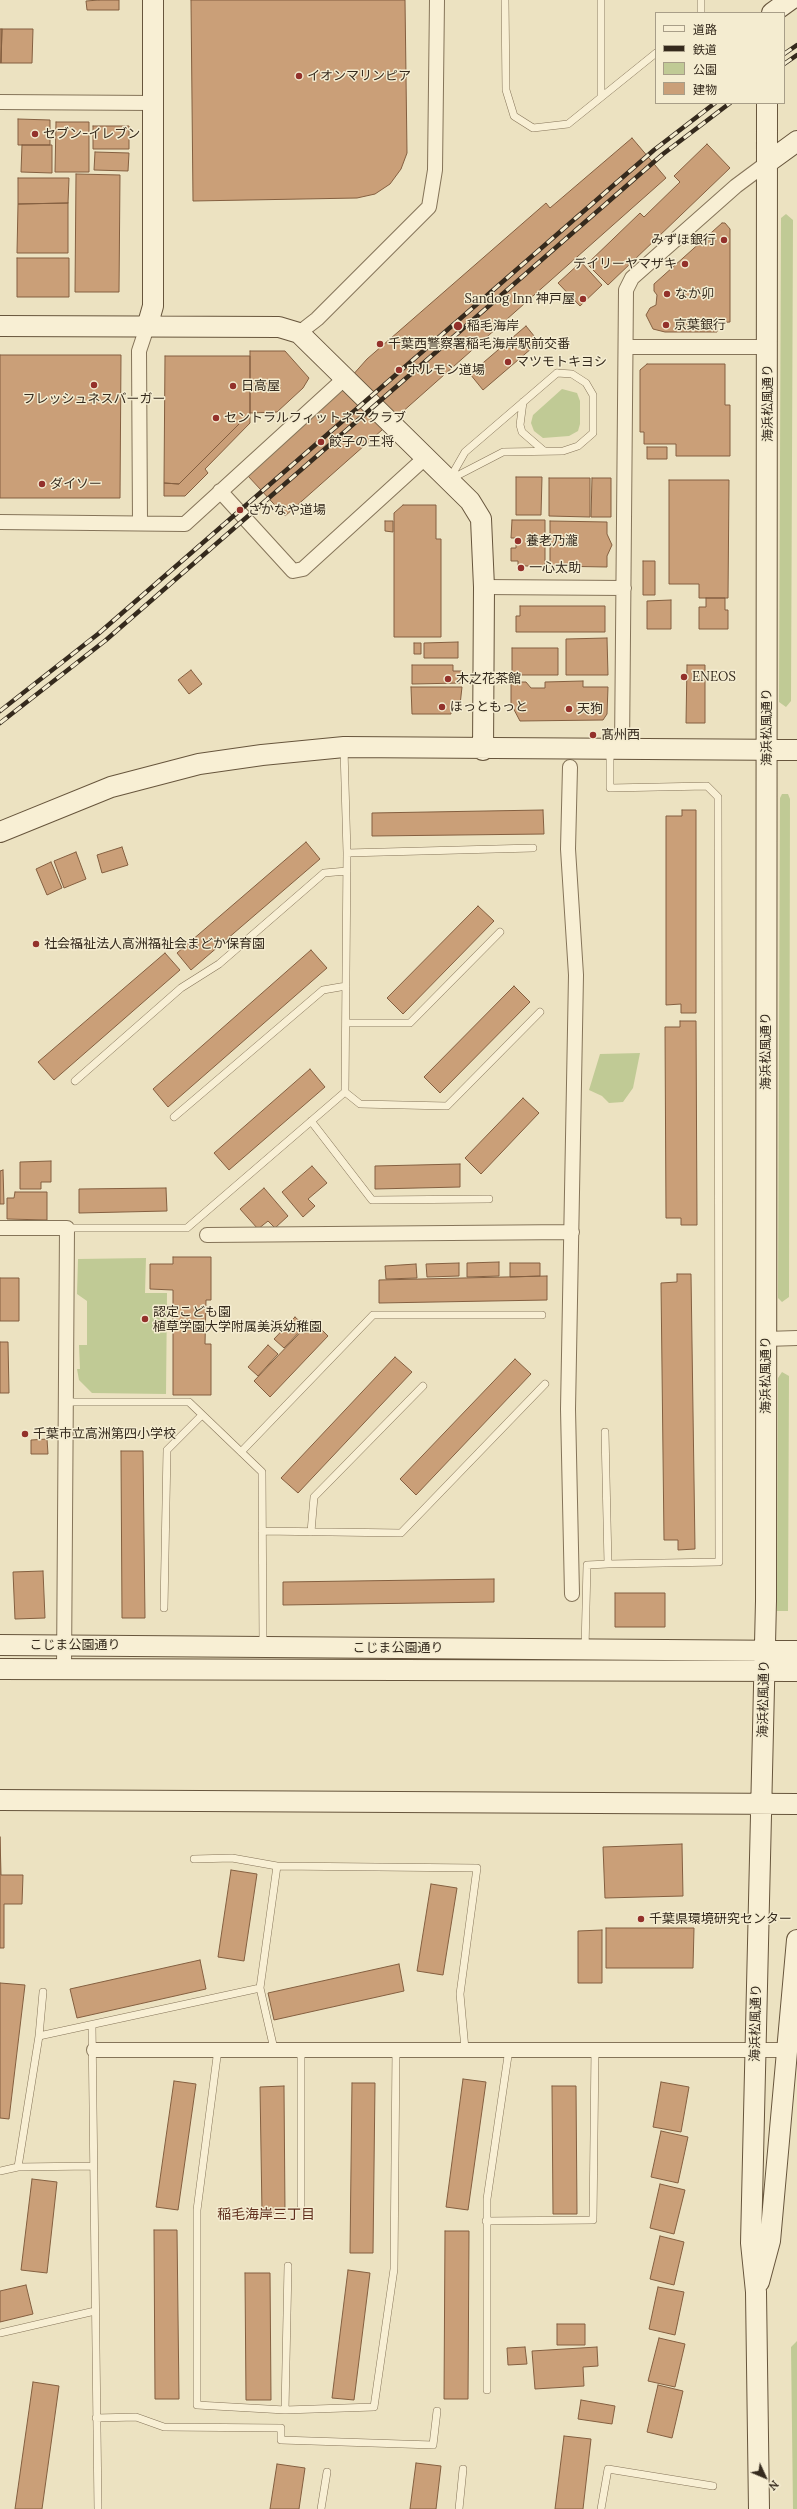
<!DOCTYPE html>
<html>
<head>
<meta charset="utf-8">
<style>
  body { margin:0 }
  #map { position:relative; width:797px; height:2509px; overflow:hidden; background:#ece2c1; font-family:Lora,"Noto Sans JP",serif }
  canvas { display:block }
  .legend { position:absolute; left:655px; top:12px; width:130px; height:92px; box-sizing:border-box; background:#f4ecd0; border:1px solid #a89e88; margin:0; padding:5px 7px; list-style:none; font-size:12px; color:#352a1d }
  .legend li { display:flex; align-items:center; gap:8px; height:20px }
  .legend b { width:20px; border:1px solid #a89e88 }
  .north { position:absolute; left:745px; top:2457px; width:40px; height:40px; -webkit-text-stroke:3px #f4ecd0; paint-order:stroke; rotate:134deg; font-size:11px; font-weight:700; line-height:16px; text-align:center; color:#352a1d }
  .north::after { content:''; display:block; margin:auto; width:14px; height:18px; background:#352a1d; clip-path:polygon(50% 0,100% 100%,50% 72%,0 100%) }
</style>
</head>
<body>
<div id="map">
<canvas width="797" height="2509"></canvas>
<ul class="legend">
<li><b style="height:5px;background:#f8efd4"></b>道路</li>
<li><b style="height:5px;background:#352a1d"></b>鉄道</li>
<li><b style="height:11px;background:#c0ca95"></b>公園</li>
<li><b style="height:11px;background:#ca9f78"></b>建物</li>
</ul>
<div class="north">N</div>
</div>
<script>
const ctx = document.querySelector('canvas').getContext('2d');
ctx.lineJoin = 'round';
function fillPath(path, color) {
  ctx.fillStyle = color;
  ctx.fill(path, 'evenodd');
}
function poly(rows) {
  const path = new Path2D();
  for (const r of rows) {
    path.moveTo(r[0], r[1]);
    for (let i = 2; i < r.length; i += 2) path.lineTo(r[i], r[i + 1]);
  }
  return path;
}
function strokePath(path, color, width, dash) {
  ctx.strokeStyle = color;
  ctx.lineWidth = width;
  ctx.lineCap = dash ? 'butt' : 'round';
  ctx.setLineDash(dash || []);
  ctx.stroke(path);
}
function label(font, color, halo, rows, align = 'center') {
  ctx.font = font + ' Lora,"Noto Sans JP",serif';
  ctx.lineWidth = 3;
  ctx.setLineDash([]);
  ctx.textBaseline = 'middle';
  ctx.strokeStyle = halo;
  ctx.fillStyle = color;
  for (const [text, x, y, turn = 0] of rows) {
    ctx.save();
    ctx.translate(x, y);
    ctx.rotate((+turn || 0) * Math.PI / 180);
    ctx.textAlign = isNaN(turn) ? turn : align;
    if (halo) ctx.strokeText(text, 0, 0);
    ctx.fillText(text, 0, 0);
    ctx.restore();
  }
}
fillPath(poly([
  [786,214,793,220,791,701,786,707,779,702,781,218],
  [562,389,577,393,580,401,580,424,578,431,569,436,543,438,534,431,531,423,533,415],
  [782,794,788,794,790,799,789,1297,782,1302,778,1298,780,798],
  [640,1053,633,1088,623,1102,609,1103,602,1096,589,1090,600,1054],
  [146,1258,145,1293,167,1293,166,1394,92,1393,79,1380,77,1369,80,1369,79,1345,87,1345,87,1301,77,1294,78,1259],
  [782,1372,789,1376,788,1611,777,1611,778,1378],
  [797,2341,797,2509,793,2509,791,2347]
]), '#c0ca95');
const building = poly([
  [99,0,119,0,119,10,87,10,86,1,99,0],
  [191,0,405,0,407,153,401,169,390,184,375,194,357,198,193,201,191,0],
  [0,29,2,29,1,63,0,63,0,29],
  [2,29,33,29,32,63,1,63,2,29],
  [18,119,50,120,50,145,18,145,18,119],
  [56,122,89,122,89,172,55,172,56,122],
  [93,126,129,126,129,149,93,149,93,126],
  [632,138,666,178,285,516,248,476,327,404,367,359,546,203,550,208,632,138],
  [707,144,730,168,608,285,587,264,640,213,644,217,680,182,674,176,707,144],
  [22,145,52,145,52,173,21,172,22,145],
  [95,152,129,153,128,171,94,170,95,152],
  [76,174,120,175,119,292,75,292,76,174],
  [18,178,69,178,68,203,18,204,18,178],
  [68,203,68,253,17,253,18,204,68,203],
  [722,223,725,223,730,229,730,322,717,323,717,332,665,332,653,329,646,315,650,308,656,305,657,295,654,291,654,284,722,223],
  [17,258,69,258,69,297,17,297,17,258],
  [581,262,602,285,580,306,558,283,581,262],
  [526,326,539,342,483,390,470,374,526,326],
  [250,351,285,351,309,378,303,388,277,412,250,413,250,351],
  [0,355,121,355,120,498,0,498,0,355],
  [165,356,250,356,250,413,179,484,164,483,165,356],
  [647,364,725,364,725,405,730,405,730,456,676,456,676,444,644,444,644,432,640,432,640,370,647,364],
  [250,413,250,423,205,469,208,473,185,496,164,496,164,483,179,484,250,413],
  [647,447,667,447,667,459,647,459,647,447],
  [516,477,542,477,541,515,516,515,516,477],
  [549,478,590,478,590,517,549,516,549,478],
  [592,478,611,478,611,517,591,517,592,478],
  [669,480,729,480,728,598,699,598,699,584,669,584,669,480],
  [403,505,436,505,436,539,441,539,441,637,394,637,394,513,403,505],
  [512,520,545,520,545,566,518,566,518,561,511,561,511,548,516,548,516,538,511,538,512,520],
  [385,521,393,521,393,532,385,531,385,521],
  [550,521,607,522,607,534,612,545,607,556,607,567,550,566,550,521],
  [643,561,655,561,655,595,643,595,643,561],
  [706,598,725,598,725,610,728,610,728,629,699,629,699,607,706,607,706,598],
  [671,600,671,629,647,629,647,601,671,600],
  [520,606,605,606,605,632,516,632,516,616,520,616,520,606],
  [607,638,608,675,566,675,566,639,607,638],
  [458,642,458,658,424,658,424,643,458,642],
  [414,643,421,643,421,654,414,654,414,643],
  [512,648,558,648,558,675,512,675,512,648],
  [412,665,453,665,453,671,462,671,462,683,412,684,412,665],
  [687,665,705,665,705,723,686,723,687,665],
  [191,670,202,684,189,694,178,680,191,670],
  [583,681,583,687,608,687,607,714,603,720,520,721,511,704,511,682,526,682,531,688,545,688,545,682,583,681],
  [411,687,462,687,460,705,451,705,451,714,412,714,411,687],
  [543,810,544,834,372,836,372,813,543,810],
  [682,810,696,810,696,1013,681,1013,681,1004,666,1005,666,816,682,816,682,810],
  [306,842,320,859,191,970,177,953,306,842],
  [122,847,128,865,102,873,97,855,122,847],
  [76,852,86,879,64,888,54,861,76,852],
  [51,862,62,888,47,895,36,869,51,862],
  [478,906,494,921,403,1014,387,998,478,906],
  [311,950,327,968,168,1107,153,1089,311,950],
  [165,953,180,970,54,1080,38,1062,165,953],
  [514,986,530,1002,440,1093,424,1077,514,986],
  [680,1021,696,1021,697,1225,681,1225,681,1218,666,1218,665,1027,680,1027,680,1021],
  [310,1069,325,1087,229,1170,214,1153,310,1069],
  [523,1098,539,1113,481,1174,465,1158,523,1098],
  [51,1161,51,1182,41,1182,41,1189,20,1189,20,1162,51,1161],
  [460,1164,460,1187,375,1189,375,1166,460,1164],
  [312,1166,327,1183,308,1199,315,1206,303,1217,282,1192,312,1166],
  [3,1170,4,1204,0,1204,0,1171,3,1170],
  [166,1188,167,1211,79,1213,79,1189,166,1188],
  [264,1188,288,1216,275,1228,268,1221,258,1229,240,1209,264,1188],
  [15,1192,47,1192,47,1220,7,1219,7,1198,14,1198,15,1192],
  [173,1257,211,1257,211,1300,206,1300,205,1344,211,1344,211,1395,173,1395,173,1290,150,1289,150,1264,173,1264,173,1257],
  [499,1262,499,1276,467,1277,467,1263,499,1262],
  [459,1263,459,1276,427,1277,426,1264,459,1263],
  [510,1263,540,1263,540,1276,510,1277,510,1263],
  [416,1264,417,1278,386,1279,385,1266,416,1264],
  [677,1274,691,1274,695,1549,678,1550,678,1540,664,1540,661,1283,677,1282,677,1274],
  [547,1276,547,1300,379,1303,379,1280,547,1276],
  [0,1278,19,1278,19,1321,0,1321,0,1278],
  [295,1317,305,1326,284,1348,274,1339,295,1317],
  [312,1320,328,1336,270,1397,254,1381,312,1320],
  [0,1342,8,1342,9,1393,0,1393,0,1342],
  [268,1345,278,1354,258,1376,248,1367,268,1345],
  [395,1357,412,1372,298,1493,281,1478,395,1357],
  [515,1359,531,1374,416,1495,400,1479,515,1359],
  [47,1439,48,1454,31,1454,31,1440,47,1439],
  [121,1451,143,1451,145,1618,122,1618,121,1451],
  [43,1571,45,1618,15,1619,13,1572,43,1571],
  [494,1579,494,1602,283,1605,283,1582,494,1579],
  [615,1593,665,1593,665,1627,615,1627,615,1593],
  [0,1837,1,1875,23,1875,22,1904,4,1904,4,1948,0,1948,0,1837],
  [682,1844,683,1896,605,1898,603,1847,682,1844],
  [231,1870,257,1874,244,1961,218,1957,231,1870],
  [431,1884,457,1888,443,1975,417,1971,431,1884],
  [606,1928,694,1928,693,1968,606,1968,606,1928],
  [602,1930,602,1983,578,1983,578,1931,602,1930],
  [200,1960,206,1989,77,2018,70,1989,200,1960],
  [399,1964,404,1991,274,2020,268,1993,399,1964],
  [0,1983,25,1985,9,2119,0,2118,0,1983],
  [463,2079,486,2082,468,2210,446,2207,463,2079],
  [174,2081,196,2084,178,2210,156,2207,174,2081],
  [661,2082,689,2087,681,2132,653,2127,661,2082],
  [352,2083,375,2083,373,2253,350,2253,352,2083],
  [284,2086,285,2213,262,2213,260,2087,284,2086],
  [552,2086,576,2086,577,2214,553,2214,552,2086],
  [661,2131,688,2137,678,2183,651,2177,661,2131],
  [32,2179,57,2182,47,2273,21,2270,32,2179],
  [660,2184,685,2190,674,2234,650,2228,660,2184],
  [154,2230,177,2230,179,2399,155,2399,154,2230],
  [445,2231,469,2231,468,2399,444,2399,445,2231],
  [660,2236,684,2242,674,2285,650,2279,660,2236],
  [348,2270,370,2273,354,2400,332,2398,348,2270],
  [245,2273,270,2273,271,2400,246,2400,245,2273],
  [26,2285,33,2314,0,2322,0,2291,26,2285],
  [658,2287,684,2292,675,2335,649,2329,658,2287],
  [557,2324,585,2324,585,2345,557,2345,557,2324],
  [659,2338,685,2344,675,2387,648,2381,659,2338],
  [525,2347,527,2364,508,2365,507,2348,525,2347],
  [597,2347,598,2366,583,2367,584,2386,535,2389,532,2351,597,2347],
  [33,2382,59,2386,42,2509,15,2509,33,2382],
  [658,2385,683,2391,672,2438,647,2432,658,2385],
  [581,2400,615,2406,612,2424,578,2419,581,2400],
  [564,2436,591,2439,583,2509,555,2509,564,2436],
  [416,2463,441,2466,436,2509,410,2509,416,2463],
  [277,2464,305,2468,299,2509,270,2509,277,2464]
]);
fillPath(building, '#ca9f78');
strokePath(building, '#845f40', 1);
const lane = poly([
  [505,0,506,90,514,116,533,128,568,124,656,53],
  [601,0,601,95],
  [701,0,701,13],
  [557,373,572,374,586,383,593,395,593,433,578,446,563,451,503,452,449,480,465,452,557,373],
  [523,402,520,425,522,432,544,451],
  [344,749,347,853,345,1092,360,1104,447,1106,540,1012],
  [347,853,533,848],
  [346,1023,410,1023,500,932],
  [75,1081,181,988,219,964,324,873,347,871],
  [174,1117,323,990,346,986],
  [311,1121,372,1200,489,1199],
  [67,1228,187,1228,345,1092],
  [67,1402,189,1402,262,1472,263,1645],
  [241,1452,373,1315,542,1315],
  [262,1531,401,1533,545,1384],
  [311,1532,314,1497,423,1386],
  [608,1564,719,1562,718,797,707,786,610,788,610,750],
  [164,1608,167,1450,202,1415],
  [585,1649,587,1565,608,1564,605,1432],
  [194,1859,232,1858,277,1866,477,1868,460,1994,465,2049],
  [92,2025,98,2509],
  [39,2036,260,1988],
  [218,2049,197,2210,197,2405,285,2410,374,2407,394,2269,396,2049],
  [274,2049,260,1988,277,1866],
  [18,2167,39,2036,43,1992],
  [0,2171,18,2167,93,2166],
  [301,2205,301,2049],
  [486,2221,593,2220,595,2049],
  [0,2333,95,2311],
  [487,2390,487,2199,509,2049],
  [285,2410,288,2266],
  [96,2418,136,2417,164,2427,281,2428,281,2440,433,2445,437,2411],
  [321,2509,327,2472],
  [459,2509,463,2469],
  [601,2509,608,2469,713,2486]
]);
const street = poly([
  [0,102,153,103],
  [299,333,317,319,429,207,435,170,437,0],
  [626,347,768,347],
  [220,491,293,571,303,569,426,457],
  [0,522,185,524,344,379],
  [140,523,139,351,147,327],
  [484,587,624,588],
  [622,750,626,290,632,278,736,186,767,163],
  [570,767,568,849,576,975,568,1409,572,1594],
  [0,1228,67,1228,64,1669],
  [207,1235,572,1232],
  [766,1339,797,1338],
  [94,2050,787,2050]
]);
const secondary = poly([
  [772,13,790,0],
  [767,163,797,141],
  [0,326,279,327,299,333,470,501,481,519,484,587,483,750],
  [147,327,153,306,153,0],
  [0,832,111,787,199,764,262,755,344,747,797,750],
  [0,1645,797,1651],
  [0,1669,797,1671],
  [0,1800,797,1804],
  [759,2282,770,2241,797,1940],
  [759,2509,756,2292,751,2243,766,1601,767,103]
]);
strokePath(lane, '#857459', 8);
strokePath(street, '#857459', 16);
strokePath(secondary, '#67553c', 22);
strokePath(lane, '#f8efd4', 7);
strokePath(street, '#f8efd4', 14);
strokePath(secondary, '#f8efd4', 20);
const rail = poly([
  [784,54,797,45],
  [784,64,797,55],
  [0,711,98,634,654,150,715,103],
  [0,723,106,640,663,154,730,103]
]);
strokePath(rail, '#352a1d', 4.5);
strokePath(rail, '#f4ecd0', 3, [9]);
for (const [x, y, r, color] of [
  [299,76,4,"#93312b"],
  [35,134,4,"#93312b"],
  [724,240,4,"#93312b"],
  [685,264,4,"#93312b"],
  [667,294,4,"#93312b"],
  [583,299,4,"#93312b"],
  [666,325,4,"#93312b"],
  [458,326,5,"#93312b"],
  [380,344,4,"#93312b"],
  [508,362,4,"#93312b"],
  [399,370,4,"#93312b"],
  [94,385,4,"#93312b"],
  [233,386,4,"#93312b"],
  [216,418,4,"#93312b"],
  [321,442,4,"#93312b"],
  [42,484,4,"#93312b"],
  [240,510,4,"#93312b"],
  [518,541,4,"#93312b"],
  [521,568,4,"#93312b"],
  [684,677,4,"#93312b"],
  [448,679,4,"#93312b"],
  [442,707,4,"#93312b"],
  [569,709,4,"#93312b"],
  [593,735,4,"#93312b"],
  [36,944,4,"#93312b"],
  [145,1319,4,"#93312b"],
  [25,1434,4,"#93312b"],
  [641,1919,4,"#93312b"]
]) {
  const dot = new Path2D();
  dot.arc(x, y, r, 0, 2 * Math.PI);
  ctx.fillStyle = color;
  ctx.fill(dot);
  strokePath(dot, '#f4ecd0', 1.5);
}
label('13px', '#352a1d', '#f4ecd0', [
  ["イオンマリンピア",307,76],
  ["セブン-イレブン",43,134],
  ["みずほ銀行",716,240,"right"],
  ["デイリーヤマザキ",677,264,"right"],
  ["なか卯",675,294],
  ["Sandog Inn 神戸屋",575,299,"right"],
  ["京葉銀行",674,325],
  ["稲毛海岸",467,326],
  ["千葉西警察署稲毛海岸駅前交番",388,344],
  ["マツモトキヨシ",516,362],
  ["ホルモン道場",407,370],
  ["日高屋",241,386],
  ["フレッシュネスバーガー",94,399,"center"],
  ["セントラルフィットネスクラブ",224,418],
  ["餃子の王将",329,442],
  ["ダイソー",50,484],
  ["さかなや道場",248,510],
  ["養老乃瀧",526,541],
  ["一心太助",529,568],
  ["ENEOS",692,677],
  ["木之花茶館",456,679],
  ["ほっともっと",450,707],
  ["天狗",577,709],
  ["髙州西",601,735],
  ["社会福祉法人高洲福祉会まどか保育園",44,944],
  ["認定こども園",153,1312],
  ["植草学園大学附属美浜幼稚園",153,1327],
  ["千葉市立高洲第四小学校",33,1434],
  ["千葉県環境研究センター",649,1919]
], 'left');
label('13px', '#352a1d', '#f4ecd0', [
  ["海浜松風通り",768,403,-90],
  ["海浜松風通り",767,727,-90],
  ["海浜松風通り",766,1051,-90],
  ["海浜松風通り",766,1375,-90],
  ["こじま公園通り",75,1645],
  ["こじま公園通り",398,1648],
  ["海浜松風通り",764,1699,-89],
  ["海浜松風通り",756,2023,-89]
]);
label('14px', '#61301e', '#f4ecd0', [
  ["稲毛海岸三丁目",266,2215]
]);
</script>
</body>
</html>
